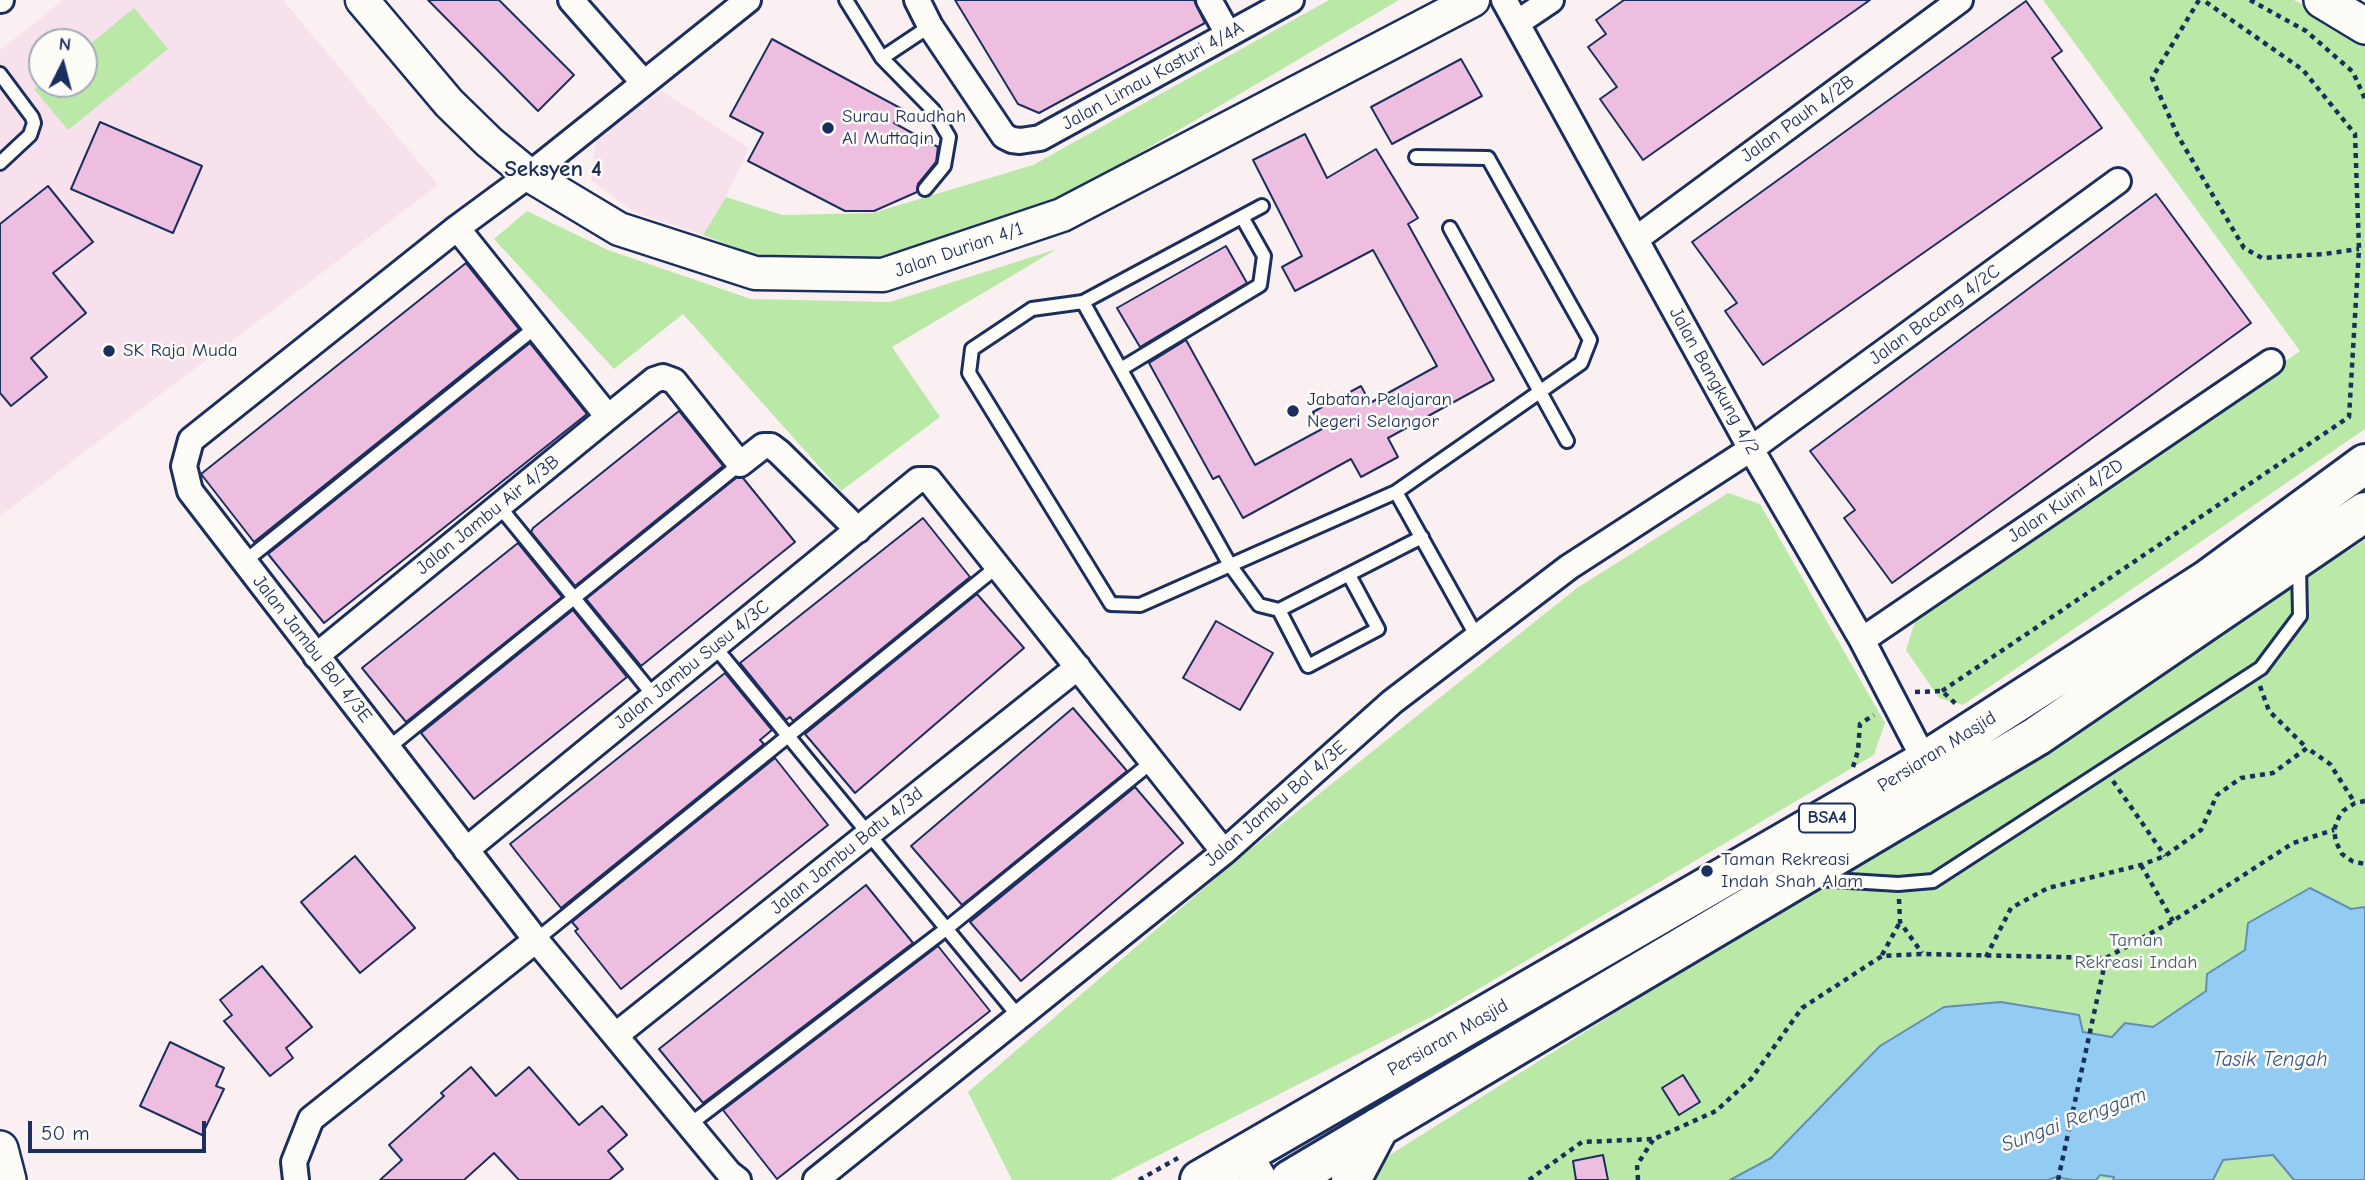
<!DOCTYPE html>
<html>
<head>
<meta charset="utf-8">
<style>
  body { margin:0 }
  #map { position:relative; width:2365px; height:1180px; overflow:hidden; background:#faf0f2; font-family:"Comic Neue",sans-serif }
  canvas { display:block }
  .north { position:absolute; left:28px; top:28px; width:70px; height:70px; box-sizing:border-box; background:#fdfcf7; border:2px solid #a3aaba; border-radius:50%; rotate:6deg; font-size:19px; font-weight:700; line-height:28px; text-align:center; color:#1b2f5e }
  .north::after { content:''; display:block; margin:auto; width:24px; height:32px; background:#1b2f5e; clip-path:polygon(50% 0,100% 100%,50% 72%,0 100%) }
  .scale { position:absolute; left:28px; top:1121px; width:178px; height:32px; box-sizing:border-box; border:4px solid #1b2f5e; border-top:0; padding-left:9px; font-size:21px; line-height:24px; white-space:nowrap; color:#1b2f5e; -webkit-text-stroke:5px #fdfcf7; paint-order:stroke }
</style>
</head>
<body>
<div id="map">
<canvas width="2365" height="1180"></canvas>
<div class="north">N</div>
<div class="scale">50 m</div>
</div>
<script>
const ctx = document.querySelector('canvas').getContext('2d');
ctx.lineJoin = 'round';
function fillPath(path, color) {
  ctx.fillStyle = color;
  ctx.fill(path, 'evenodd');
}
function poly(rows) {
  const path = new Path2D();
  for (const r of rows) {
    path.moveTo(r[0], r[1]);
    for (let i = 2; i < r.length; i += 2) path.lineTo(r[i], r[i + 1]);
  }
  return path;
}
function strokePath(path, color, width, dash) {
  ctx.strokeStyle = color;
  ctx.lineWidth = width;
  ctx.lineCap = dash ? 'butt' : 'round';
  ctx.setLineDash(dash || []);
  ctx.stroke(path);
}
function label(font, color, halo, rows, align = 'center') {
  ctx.font = font + ' "Comic Neue",sans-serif';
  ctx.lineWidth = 5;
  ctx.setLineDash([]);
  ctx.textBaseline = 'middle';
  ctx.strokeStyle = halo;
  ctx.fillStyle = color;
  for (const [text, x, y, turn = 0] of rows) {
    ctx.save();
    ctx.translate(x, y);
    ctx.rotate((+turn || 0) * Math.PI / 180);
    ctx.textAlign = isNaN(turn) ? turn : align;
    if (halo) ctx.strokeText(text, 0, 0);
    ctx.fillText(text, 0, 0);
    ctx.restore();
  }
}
fillPath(poly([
  [63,0,283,0,438,185,0,516,0,50],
  [42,42,84,42,84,84,42,84],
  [662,91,749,148,726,197,703,235,633,212,591,180,597,134]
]), '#f6e1ed');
fillPath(poly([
  [1329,0,1399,0,1060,200,878,257,760,257,703,235,726,197,782,215,873,213,1033,165],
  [2043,0,2294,0,2365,38,2365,429,1963,705,1939,698,1906,650,1915,621,2300,351],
  [134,8,168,49,68,130,34,89,42,83,84,84,84,49],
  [527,211,608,250,751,299,890,302,1057,249,892,347,940,417,841,491,683,314,614,369,494,239],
  [1728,493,1760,504,1885,723,1874,755,1431,1017,1110,1180,1012,1180,968,1092,1239,858,1577,588],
  [2365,540,2365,1180,1364,1180,1385,1158]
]), '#bae9a7');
const water = poly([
  [2310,888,2351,909,2365,907,2365,1180,2294,1180,2273,1155,2223,1160,2213,1180,2113,1180,2114,1177,2100,1175,2096,1180,2073,1180,2056,1177,2048,1180,1730,1180,1771,1158,1880,1046,1944,1007,2001,1002,2079,1015,2083,1032,2112,1037,2125,1023,2153,1027,2206,991,2207,974,2245,950,2248,923,2310,888]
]);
fillPath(water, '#93ccf2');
strokePath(water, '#638db7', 2);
const building = poly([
  [428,0,499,0,574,75,538,111,428,0],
  [955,0,1194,0,1205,23,1039,113,1018,104,955,0],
  [1624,0,1870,0,1643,160,1600,99,1617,87,1588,47,1606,34,1596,20,1624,0],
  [2026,1,2062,51,2052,58,2102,128,1763,365,1725,311,1737,303,1692,242,2026,1],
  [772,39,902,109,894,123,938,147,936,162,918,184,917,192,874,211,845,211,748,161,763,133,730,116,772,39],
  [1461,59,1482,96,1392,144,1371,107,1461,59],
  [100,122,202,166,173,233,71,189,100,122],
  [1305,134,1327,178,1376,149,1418,218,1408,224,1494,380,1388,438,1398,457,1361,477,1351,459,1243,518,1219,476,1213,479,1149,363,1186,340,1255,465,1322,429,1313,412,1361,386,1370,403,1437,366,1373,250,1295,291,1282,267,1302,256,1253,160,1305,134],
  [48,186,93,242,53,273,86,313,31,358,47,377,11,406,0,393,0,224,48,186],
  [2156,194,2251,323,1892,583,1844,518,1855,510,1810,451,2156,194],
  [1226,246,1247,283,1140,347,1117,308,1226,246],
  [466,263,519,329,254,542,201,474,466,263],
  [530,343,587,414,324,623,268,554,530,343],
  [679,411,723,466,575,586,531,532,533,528,679,411],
  [736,478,743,478,795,542,641,666,586,599,736,478],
  [923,518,970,577,793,721,790,717,786,720,740,663,923,518],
  [518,543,562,597,406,722,362,668,518,543],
  [977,594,1024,648,855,793,805,734,977,594],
  [573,610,627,677,474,799,421,733,573,610],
  [1216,621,1273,653,1240,710,1183,678,1216,621],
  [725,673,772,730,760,740,764,744,561,908,510,844,725,673],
  [1073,708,1127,771,962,905,911,846,1073,708],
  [775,758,828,825,621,989,575,931,578,929,572,922,775,758],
  [1135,787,1183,843,1021,981,970,922,1135,787],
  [355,856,415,928,360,973,301,902,355,856],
  [866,885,913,943,703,1103,659,1049,866,885],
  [938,946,990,1011,777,1179,723,1110,938,946],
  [262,966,312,1027,286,1048,293,1058,270,1076,224,1021,232,1015,220,1000,262,966],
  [170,1042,224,1068,216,1086,224,1089,202,1135,140,1106,170,1042],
  [471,1067,496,1096,529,1067,579,1125,602,1106,627,1135,608,1151,623,1169,609,1180,519,1180,494,1153,464,1180,380,1180,402,1160,389,1145,444,1096,441,1093,471,1067],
  [1683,1075,1700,1102,1679,1115,1662,1088,1683,1075],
  [1603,1155,1608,1180,1576,1180,1573,1161,1603,1155]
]);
fillPath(building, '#eebee0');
strokePath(building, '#1b2f5e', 2);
const service = poly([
  [846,0,882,58,933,110,949,137,944,166,925,189],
  [882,58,930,26],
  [0,74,32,117,34,123,30,135,0,163],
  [1262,206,1083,302,1032,309,972,349,969,373,1111,604,1140,605,1396,492,1581,363,1590,340,1488,158,1416,157],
  [1450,228,1567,441],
  [1083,302,1230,565,1259,605,1279,610,1422,537],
  [1121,369,1260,285,1264,256,1242,217],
  [1396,492,1477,637],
  [499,506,654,696],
  [244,562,536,327],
  [1279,610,1308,666,1378,629,1349,575],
  [715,647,1019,1017],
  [388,748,740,464],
  [1817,879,1898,884,1933,881,2261,668,2300,616,2299,566],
  [536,940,998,566],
  [689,1125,946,929,1153,761]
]);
const minor = poly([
  [0,0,1,0],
  [571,0,644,83],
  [917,0,930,26,1004,136,1012,140,1020,141,1040,138,1291,0],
  [1209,0,1228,34],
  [1504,0,1751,449,1862,640,1925,761],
  [1517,23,1551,0],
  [457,228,608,417],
  [1636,239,1960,0],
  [1862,640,2271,362],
  [316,656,608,417,654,380,663,377,674,381,740,464,763,446,771,446,779,452,858,530],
  [466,850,918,480,929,480,1224,852],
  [616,1035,1078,667],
  [296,1180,294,1162,311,1119,536,940],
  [738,1180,729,1173,536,940,190,491,184,466,191,440,457,228,529,175,748,0],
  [816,1180,1224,852,1392,702,1569,567,1751,449,2118,181]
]);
const tertiary = poly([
  [362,0,449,103,489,142,529,175,619,229,755,273,883,275,1062,215,1473,0]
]);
const secondary = poly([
  [2322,0,2365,26],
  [0,1149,8,1180],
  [1245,1156,1259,1180]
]);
const primary = poly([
  [1200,1180,1925,761,2207,580,2365,464],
  [1290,1180,2037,736,2365,512],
  [1351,1180,1379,1127]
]);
strokePath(service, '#1b2f5e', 18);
strokePath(minor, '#1b2f5e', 30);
strokePath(tertiary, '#1b2f5e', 37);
strokePath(secondary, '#1b2f5e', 40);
strokePath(primary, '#1b2f5e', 44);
strokePath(poly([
  [2199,0,2152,78,2178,136,2244,248,2262,258,2324,254,2359,249],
  [2250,0,2306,31,2353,72,2365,99],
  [2260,686,2269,711,2307,748],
  [1942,691,2349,417,2359,249,2355,134,2303,70,2203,0],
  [1915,692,1942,691,1957,705],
  [1853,767,1858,751,1860,724,1874,715],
  [2113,781,2165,856],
  [2365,801,2355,803,2343,811,2339,817,2334,830,2336,842,2342,854,2352,861,2365,864],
  [2141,865,2173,921],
  [1899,899,1900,922,1922,953],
  [1882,955,1900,922],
  [1986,957,2011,908,2048,888,2141,865,2165,856,2201,830,2217,795,2241,778,2273,773,2307,748,2330,764,2355,803],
  [1139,1180,1178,1158],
  [1529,1180,1582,1142,1654,1139,1716,1111,1751,1079,1802,1008,1882,956,1922,954,2106,958,2173,921,2293,843,2334,830],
  [1638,1180,1637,1165,1653,1140],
  [2058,1180,2106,958]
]), '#1b2f5e', 4.5, [5, 5]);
strokePath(service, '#fdfcf7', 12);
strokePath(minor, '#fdfcf7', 24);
strokePath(tertiary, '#fdfcf7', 32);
strokePath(secondary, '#fdfcf7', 35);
strokePath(primary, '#fdfcf7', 38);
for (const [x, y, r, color] of [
  [828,128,7,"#1b2f5e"],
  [109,351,7,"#1b2f5e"],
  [1293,411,7,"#1b2f5e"],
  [1707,871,7,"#1b2f5e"]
]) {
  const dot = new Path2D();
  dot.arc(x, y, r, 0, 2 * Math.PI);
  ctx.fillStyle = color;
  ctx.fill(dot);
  strokePath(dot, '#fdfcf7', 2.5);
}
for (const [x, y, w] of [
  [1827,818,56]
]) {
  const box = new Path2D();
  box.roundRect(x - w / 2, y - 14.5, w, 29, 5);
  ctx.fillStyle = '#fdfcf7';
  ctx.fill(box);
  strokePath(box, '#1b2f5e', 2);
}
label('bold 18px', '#1b2f5e', null, [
  ["BSA4",1827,818]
]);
label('19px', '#1b2f5e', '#fdfcf7', [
  ["Jalan Limau Kasturi 4/4A",1153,76,-29],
  ["Jalan Pauh 4/2B",1798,119,-36],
  ["Jalan Durian 4/1",959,250,-19],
  ["Jalan Bacang 4/2C",1935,315,-36],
  ["Jalan Bangkung 4/2",1714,381,61],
  ["Jalan Kuini 4/2D",2066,501,-34],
  ["Jalan Jambu Air 4/3B",488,515,-39],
  ["Jalan Jambu Bol 4/3E",312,649,52],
  ["Jalan Jambu Susu 4/3C",692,665,-39],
  ["Persiaran Masjid",1937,752,-32],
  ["Jalan Jambu Bol 4/3E",1276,804,-41],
  ["Jalan Jambu Batu 4/3d",847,851,-39],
  ["Persiaran Masjid",1448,1038,-30]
]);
label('19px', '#1b2f5e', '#fdfcf7', [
  ["Surau Raudhah",842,117],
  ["Al Muttaqin",842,139],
  ["SK Raja Muda",123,351],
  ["Jabatan Pelajaran",1307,400],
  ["Negeri Selangor",1307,422],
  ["Taman Rekreasi",1721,860],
  ["Indah Shah Alam",1721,882]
], 'left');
label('19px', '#435e70', '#fdfcf7', [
  ["Taman",2136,941],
  ["Rekreasi Indah",2136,963]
]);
label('italic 21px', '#395683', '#fdfcf7', [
  ["Tasik Tengah",2270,1060],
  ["Sungai Renggam",2074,1120,-20]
]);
label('bold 23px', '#1b2f5e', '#fdfcf7', [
  ["Seksyen 4",553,169]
]);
</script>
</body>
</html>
